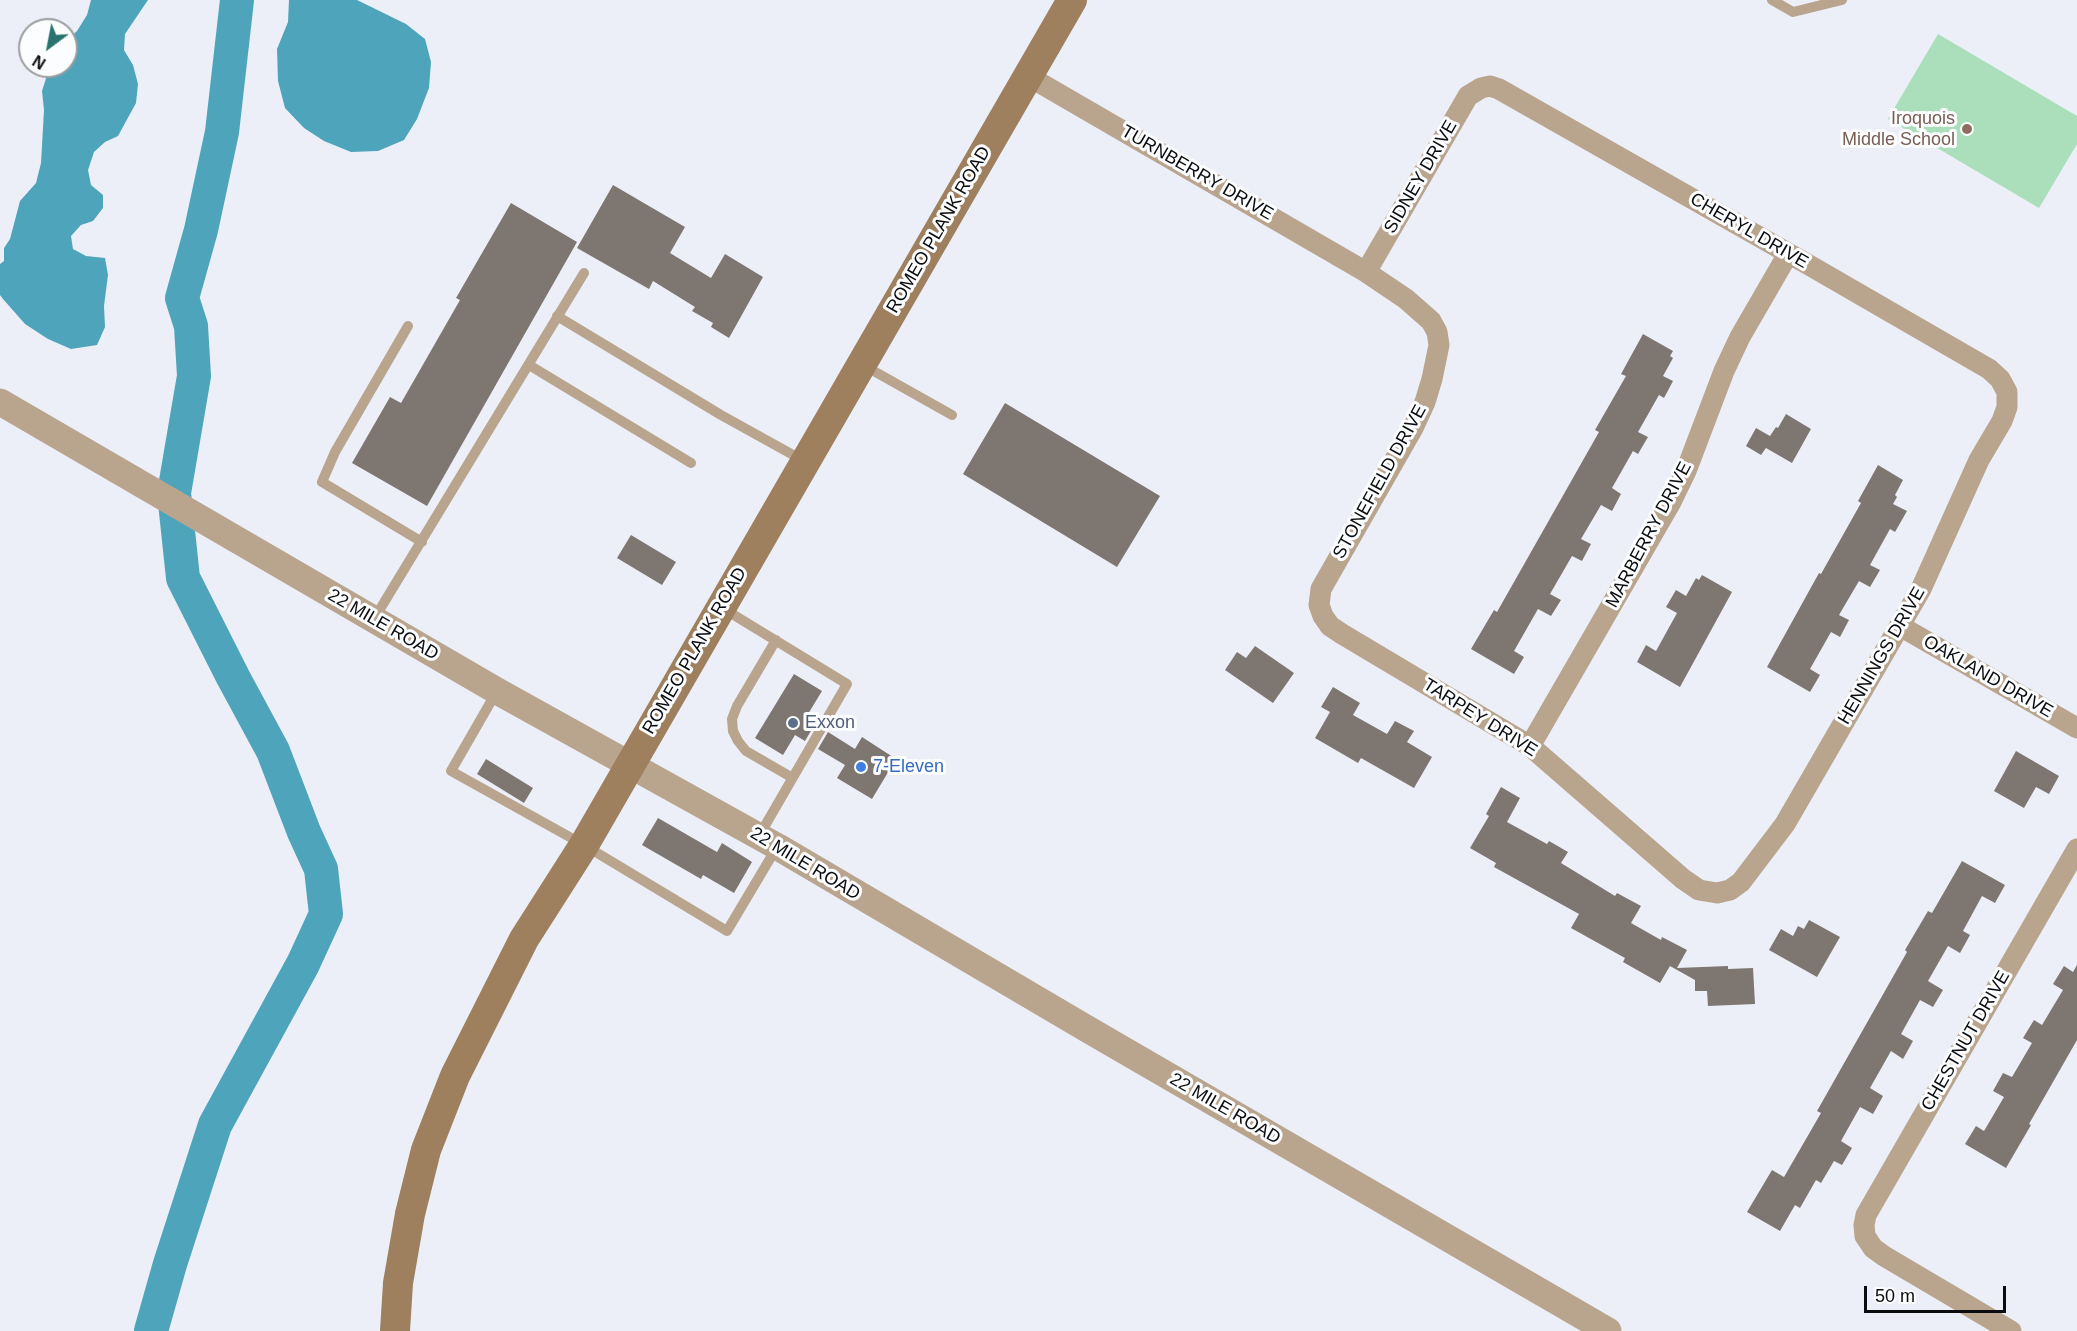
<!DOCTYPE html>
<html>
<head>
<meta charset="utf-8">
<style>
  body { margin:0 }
  #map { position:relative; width:2077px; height:1331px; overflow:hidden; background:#eceff8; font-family:Helvetica,sans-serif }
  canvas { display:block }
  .north { position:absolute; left:18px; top:18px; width:60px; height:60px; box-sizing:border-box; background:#fcfdfe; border:2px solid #9c9d9e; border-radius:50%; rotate:212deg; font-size:16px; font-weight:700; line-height:24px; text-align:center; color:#0b0c0f }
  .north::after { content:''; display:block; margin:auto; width:21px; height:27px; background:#29736f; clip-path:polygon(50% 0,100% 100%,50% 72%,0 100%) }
  .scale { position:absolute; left:1864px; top:1286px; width:142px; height:27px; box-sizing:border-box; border:3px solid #0b0c0f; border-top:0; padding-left:8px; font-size:18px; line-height:21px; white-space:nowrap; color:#0b0c0f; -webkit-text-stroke:4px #fcfdfe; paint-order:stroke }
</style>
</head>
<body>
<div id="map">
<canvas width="2077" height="1331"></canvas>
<div class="north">N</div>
<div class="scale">50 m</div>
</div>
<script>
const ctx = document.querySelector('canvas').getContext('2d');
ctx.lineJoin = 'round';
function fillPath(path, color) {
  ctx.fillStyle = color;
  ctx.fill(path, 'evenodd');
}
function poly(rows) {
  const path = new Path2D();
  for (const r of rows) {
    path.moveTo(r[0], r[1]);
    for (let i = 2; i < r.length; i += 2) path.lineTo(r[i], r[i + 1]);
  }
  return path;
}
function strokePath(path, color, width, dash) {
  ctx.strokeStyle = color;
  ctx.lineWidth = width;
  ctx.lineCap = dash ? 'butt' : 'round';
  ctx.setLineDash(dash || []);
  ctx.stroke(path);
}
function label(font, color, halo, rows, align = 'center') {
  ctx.font = font + ' Helvetica,sans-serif';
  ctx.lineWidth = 6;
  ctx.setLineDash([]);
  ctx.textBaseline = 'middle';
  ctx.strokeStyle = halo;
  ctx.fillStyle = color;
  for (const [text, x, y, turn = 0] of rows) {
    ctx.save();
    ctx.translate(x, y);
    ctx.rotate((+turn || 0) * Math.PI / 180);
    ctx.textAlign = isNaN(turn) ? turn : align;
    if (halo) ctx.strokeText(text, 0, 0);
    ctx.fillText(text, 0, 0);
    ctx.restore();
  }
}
fillPath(poly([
  [1938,34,2077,116,2077,144,2039,208,1888,119]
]), '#abdebb');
fillPath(poly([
  [91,0,148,0,125,34,124,50,133,65,138,84,136,103,118,136,105,142,94,152,88,170,91,185,103,195,103,208,93,221,81,225,71,236,73,249,86,256,105,258,108,275,104,306,105,327,97,345,71,349,48,339,25,324,3,299,0,295,0,264,4,261,4,248,10,239,20,201,36,183,41,163,44,110,42,91,48,72,50,66,66,66,66,41,77,31,87,15],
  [289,0,357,0,406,24,425,39,431,62,429,88,417,119,404,140,378,151,351,152,324,141,304,128,285,108,278,81,277,49,288,22]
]), '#4ea4bb');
strokePath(poly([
  [151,1331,170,1264,215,1125,303,964,326,914,321,869,304,832,273,751,233,677,183,578,174,493,194,376,191,326,182,298,201,230,222,132,237,0]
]), '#4ea4bb', 34);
fillPath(poly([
  [613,185,685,227,670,253,711,278,725,254,763,277,729,338,711,327,713,323,692,311,695,307,653,281,649,289,577,248],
  [511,203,577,242,427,506,352,463,390,397,401,403,460,300,456,298],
  [1643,334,1673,351,1670,356,1673,358,1663,376,1673,381,1664,398,1659,395,1638,432,1648,437,1638,454,1633,451,1612,488,1621,494,1612,511,1601,505,1581,539,1591,544,1582,561,1572,556,1550,594,1561,600,1551,616,1538,609,1514,651,1524,657,1514,674,1471,649,1494,610,1497,612,1599,432,1595,430,1626,376,1621,374],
  [1005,403,1160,496,1117,567,963,474],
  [1786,414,1811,429,1792,463,1766,448,1761,455,1746,446,1756,428,1770,436,1776,427,1778,428],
  [1878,465,1903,480,1895,495,1897,497,1893,504,1907,511,1895,532,1890,529,1870,565,1880,570,1870,587,1859,581,1839,615,1849,620,1840,637,1831,632,1810,669,1820,675,1810,692,1767,667,1819,573,1821,574,1861,503,1858,501],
  [631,535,676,562,662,585,617,558],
  [1702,575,1732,592,1680,687,1637,662,1646,645,1656,651,1677,613,1666,607,1676,590,1686,596,1696,578,1699,580],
  [1255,646,1294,673,1273,703,1225,670,1237,652,1246,658],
  [794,674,822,691,805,719,815,724,805,741,795,735,783,755,755,738],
  [1333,687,1360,703,1353,715,1387,734,1395,721,1414,731,1407,742,1432,757,1414,788,1361,758,1358,763,1315,738,1330,712,1321,707],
  [828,732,855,749,862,737,896,759,872,799,837,778,845,765,818,749],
  [2016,751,2059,776,2049,794,2036,787,2024,808,1994,791],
  [486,759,533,788,524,803,477,774],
  [1501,787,1520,798,1507,822,1547,844,1549,841,1568,852,1561,863,1615,896,1617,893,1641,906,1631,923,1661,940,1662,937,1687,950,1677,968,1728,966,1728,969,1753,968,1755,1004,1708,1006,1707,991,1695,991,1695,980,1670,966,1660,983,1623,962,1625,958,1571,928,1579,914,1494,867,1496,863,1470,848,1489,816,1486,814],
  [658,818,717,852,722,843,752,862,734,893,703,875,701,879,642,845],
  [1962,861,2005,885,1995,903,1982,896,1963,931,1970,935,1960,953,1948,946,1928,981,1943,990,1933,1007,1920,1000,1901,1034,1913,1041,1903,1059,1891,1051,1870,1088,1883,1096,1873,1114,1860,1107,1841,1141,1852,1148,1842,1165,1834,1161,1821,1183,1816,1180,1800,1208,1795,1205,1780,1231,1747,1212,1772,1170,1784,1177,1821,1113,1817,1111,1907,952,1905,950,1928,911,1932,913],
  [1809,920,1840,937,1817,977,1769,950,1781,929,1793,936,1798,926,1804,929],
  [2077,965,2077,1040,2029,1124,2031,1125,2006,1168,1965,1144,1976,1126,1984,1131,2004,1097,1993,1091,2003,1073,2012,1077,2032,1043,2023,1038,2034,1020,2042,1025,2063,990,2053,984,2064,966,2073,972]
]), '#7e7771');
strokePath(poly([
  [1772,0,1793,12,1842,0],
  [557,316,721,415,804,461],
  [408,326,335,452,322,482,422,542],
  [529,365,691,463],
  [863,365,952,415],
  [724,609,847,684,759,836],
  [374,619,584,273],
  [776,640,737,706,732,719,733,731,738,741,746,751,791,777],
  [497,691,451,771,584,845,727,931,777,847]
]), '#b9a48e', 10);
strokePath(poly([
  [1028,76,1366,272,1406,299,1431,321,1437,332,1439,345,1432,379,1425,402,1413,428,1321,589,1319,605,1323,616,1330,626,1342,634,1530,746,1683,879,1699,890,1717,893,1730,890,1741,882,1785,824,1921,589,1979,460,2002,421,2007,407,2007,392,2000,379,1989,369,1809,265,1499,89,1490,86,1481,88,1468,96,1366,272],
  [1900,626,2077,728],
  [1530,746,1671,502,1686,471,1724,371,1740,337,1788,254],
  [2011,1331,1884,1256,1873,1248,1865,1236,1864,1225,1866,1215,2077,849]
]), '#b9a48e', 21);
strokePath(poly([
  [0,402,497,691,778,847,1089,1030,1608,1331]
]), '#b9a48e', 27);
strokePath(poly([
  [395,1331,398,1283,410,1214,426,1150,455,1076,524,939,584,845,1072,0]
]), '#9e805e', 30);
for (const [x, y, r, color] of [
  [1967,129,6,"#8d6e63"],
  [793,723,6,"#5c6f8a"],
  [861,767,6,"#3f7fe0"]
]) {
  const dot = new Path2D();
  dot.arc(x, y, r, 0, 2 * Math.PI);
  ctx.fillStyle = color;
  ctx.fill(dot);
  strokePath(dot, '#fcfdfe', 2);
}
label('18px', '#785e54', '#fcfdfe', [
  ["Iroquois",1955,119],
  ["Middle School",1955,140]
], 'right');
label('18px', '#0b0c0f', '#fcfdfe', [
  ["TURNBERRY DRIVE",1197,173,30],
  ["SIDNEY DRIVE",1421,177,-60],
  ["ROMEO PLANK ROAD",939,230,-60],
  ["CHERYL DRIVE",1749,231,30],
  ["STONEFIELD DRIVE",1380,482,-61],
  ["MARBERRY DRIVE",1649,535,-62],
  ["22 MILE ROAD",383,625,30],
  ["ROMEO PLANK ROAD",695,651,-60],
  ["HENNINGS DRIVE",1882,656,-60],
  ["OAKLAND DRIVE",1988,677,30],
  ["TARPEY DRIVE",1480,718,32],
  ["22 MILE ROAD",805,864,31],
  ["CHESTNUT DRIVE",1966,1041,-60],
  ["22 MILE ROAD",1225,1109,30]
]);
label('18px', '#4e5e75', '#fcfdfe', [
  ["Exxon",805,723]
], 'left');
label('18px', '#366cbe', '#fcfdfe', [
  ["7-Eleven",873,767]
], 'left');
</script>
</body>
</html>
